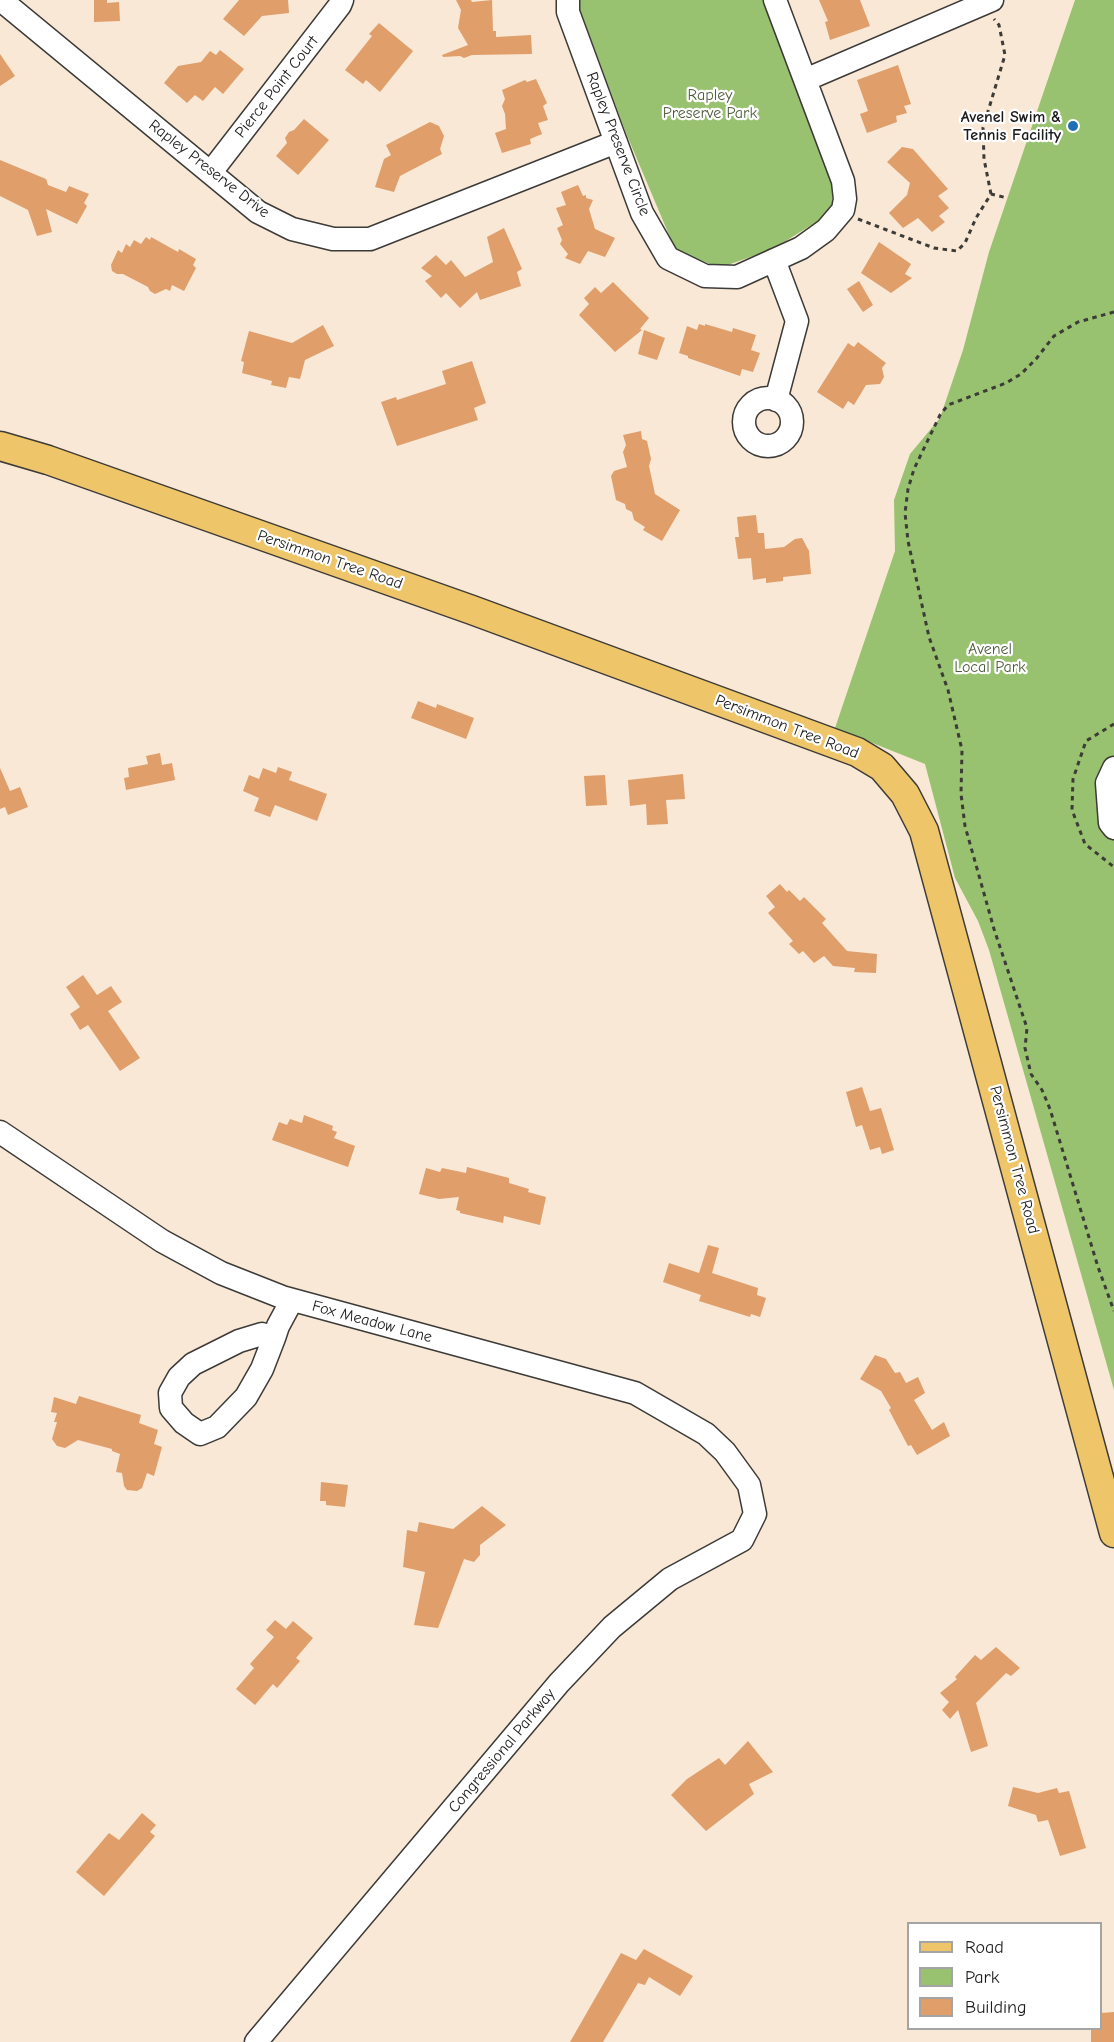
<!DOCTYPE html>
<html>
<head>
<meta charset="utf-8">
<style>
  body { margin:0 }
  #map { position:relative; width:1114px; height:2042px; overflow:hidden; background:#f8e8d5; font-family:"Comic Neue",sans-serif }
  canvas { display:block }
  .legend { position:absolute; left:907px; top:1922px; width:195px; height:108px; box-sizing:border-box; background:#fff; border:2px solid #a4a4a4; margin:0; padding:8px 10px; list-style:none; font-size:18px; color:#1c1c1c }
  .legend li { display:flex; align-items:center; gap:12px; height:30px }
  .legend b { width:30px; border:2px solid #a4a4a4 }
</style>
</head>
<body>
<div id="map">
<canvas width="1114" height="2042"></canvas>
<ul class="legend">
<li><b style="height:8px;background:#eec569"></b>Road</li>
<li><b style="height:16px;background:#98c26f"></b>Park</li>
<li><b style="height:16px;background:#e09e6b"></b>Building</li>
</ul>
</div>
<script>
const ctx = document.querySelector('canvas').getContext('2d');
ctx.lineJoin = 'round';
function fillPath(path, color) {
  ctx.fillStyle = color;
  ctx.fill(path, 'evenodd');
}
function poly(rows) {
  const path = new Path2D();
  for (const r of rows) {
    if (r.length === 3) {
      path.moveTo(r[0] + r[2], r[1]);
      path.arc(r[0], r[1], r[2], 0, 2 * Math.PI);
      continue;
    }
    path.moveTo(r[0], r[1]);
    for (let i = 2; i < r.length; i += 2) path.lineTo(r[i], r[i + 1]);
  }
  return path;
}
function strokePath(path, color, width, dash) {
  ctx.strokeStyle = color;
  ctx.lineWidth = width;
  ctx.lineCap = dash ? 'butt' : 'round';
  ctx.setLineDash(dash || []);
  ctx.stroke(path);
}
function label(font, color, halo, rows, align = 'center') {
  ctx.font = font + ' "Comic Neue",sans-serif';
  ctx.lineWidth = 4.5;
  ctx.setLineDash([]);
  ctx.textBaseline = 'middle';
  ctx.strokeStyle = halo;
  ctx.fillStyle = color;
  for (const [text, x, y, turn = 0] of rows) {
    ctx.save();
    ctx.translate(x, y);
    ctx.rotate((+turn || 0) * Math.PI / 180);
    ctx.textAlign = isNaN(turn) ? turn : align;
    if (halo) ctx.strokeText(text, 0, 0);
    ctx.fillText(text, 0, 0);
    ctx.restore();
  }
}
fillPath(poly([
  [580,0,763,0,833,174,832,212,773,249,719,268,675,249,626,133,579,7],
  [1075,0,1114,0,1114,1390,989,950,978,921,955,878,925,764,835,728,895,551,894,500,910,454,940,418,963,350,989,252]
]), '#98c26f');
fillPath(poly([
  [94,0,107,0,107,3,119,2,120,21,94,22],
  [239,0,288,0,289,13,262,16,244,36,223,19],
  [456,0,471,0,472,2,492,0,493,31,496,31,496,37,531,35,532,54,472,55,464,58,460,56,443,57,442,55,468,45,458,28,461,10],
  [819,0,860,0,870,26,830,40,825,22,828,21],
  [379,23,413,51,380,92,366,80,363,84,345,70,372,36,369,34],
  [220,50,244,69,223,94,215,87,203,101,195,95,187,103,164,83,178,66,201,62,210,51,216,55],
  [0,54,15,76,0,86],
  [898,65,911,104,904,106,907,113,896,116,897,122,867,133,860,114,868,111,857,80],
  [536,79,547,103,543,106,548,120,538,123,542,134,530,139,531,144,502,153,495,133,506,129,505,114,502,106,505,99,502,90,525,80,527,82],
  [304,119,329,140,298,175,276,156,287,143,285,138,289,132,294,130],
  [430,122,439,126,444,136,440,149,442,154,400,176,394,192,375,187,384,159,391,155,386,145],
  [902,147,913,149,948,189,938,196,949,208,939,216,945,222,932,232,918,218,903,228,889,213,907,195,910,183,887,162],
  [0,160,46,179,48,185,66,192,69,186,89,194,84,203,87,206,77,224,46,209,52,232,37,236,28,210,0,196],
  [578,185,583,196,586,195,586,198,593,200,589,209,595,229,615,238,605,257,588,251,580,264,565,258,568,254,560,244,562,240,557,228,563,225,556,208,566,205,561,192],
  [504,228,522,269,517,272,521,286,480,300,477,292,460,308,446,293,441,298,425,281,432,276,421,268,436,255,446,265,451,260,465,277,493,262,487,237],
  [146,237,150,240,151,237,178,252,179,249,196,259,193,265,196,268,184,291,172,285,170,291,166,289,155,294,150,291,148,287,123,274,117,274,112,271,111,265,118,250,122,253,126,244,130,247,134,240,141,244],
  [879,242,911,264,905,274,912,278,891,293,861,273],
  [859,281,873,305,863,312,847,289],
  [613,282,649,318,640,329,642,330,615,352,579,315,589,304,584,298,595,287,601,293],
  [699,324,705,326,705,324,732,332,733,328,756,335,751,350,760,353,753,372,742,369,740,376,688,358,688,356,679,353,687,326,697,330],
  [323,325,334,346,305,360,300,379,289,377,286,388,271,385,272,381,242,373,244,362,241,361,249,331,292,343],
  [644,330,665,338,657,360,638,354],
  [858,342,886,363,882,368,884,377,880,384,866,385,854,405,848,401,843,409,817,392,848,343,854,347],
  [472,361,486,403,474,408,478,420,397,446,381,402,396,397,397,400,446,384,442,371],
  [641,431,642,439,647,441,651,459,649,466,655,494,680,510,662,541,643,530,645,527,634,520,632,512,626,509,625,504,616,500,611,476,614,471,627,467,623,452,626,445,623,435],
  [756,515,758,533,764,533,765,549,784,547,795,539,802,538,809,551,811,574,783,577,783,581,766,583,766,578,753,580,751,558,738,559,735,537,739,537,737,517],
  [418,701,436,708,437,704,474,718,466,739,411,718],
  [160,753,162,765,172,763,175,780,126,790,124,778,129,777,128,768,148,764,146,756],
  [278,767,292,772,289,780,327,794,317,821,275,805,270,817,254,811,259,798,243,791,249,775,259,779,263,768,276,773],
  [0,768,10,791,20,787,28,807,8,815,5,807,0,809],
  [683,774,685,799,666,800,668,824,647,825,646,804,630,806,628,780],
  [605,775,607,805,586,806,584,776],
  [780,884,787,892,789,890,800,901,804,897,826,919,822,923,847,951,877,954,876,973,854,972,855,968,833,966,824,956,814,963,803,951,799,954,789,944,793,941,768,913,775,907,766,896],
  [83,975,97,995,111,986,122,1002,108,1011,140,1058,120,1071,88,1025,80,1030,70,1014,80,1007,66,987],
  [862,1087,870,1111,881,1108,894,1150,882,1154,880,1147,870,1150,862,1125,856,1127,846,1092],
  [304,1115,333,1126,332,1130,337,1132,334,1138,355,1146,348,1167,272,1140,279,1122,287,1125,290,1119,302,1123],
  [467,1167,509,1178,509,1183,529,1189,528,1192,546,1197,540,1225,504,1216,503,1223,460,1213,460,1211,456,1210,459,1197,439,1199,419,1194,426,1168,440,1172,442,1168,466,1173],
  [708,1245,719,1248,712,1273,758,1288,757,1295,766,1298,760,1317,751,1314,750,1317,699,1301,701,1295,663,1282,669,1263,699,1273],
  [875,1355,886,1359,895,1373,900,1372,906,1383,918,1377,925,1393,914,1400,932,1430,944,1422,950,1436,917,1455,911,1445,908,1446,889,1410,891,1408,881,1391,860,1379],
  [79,1396,141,1415,139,1423,158,1430,154,1444,162,1447,154,1476,147,1473,142,1488,137,1491,127,1490,124,1486,122,1473,116,1472,120,1454,112,1451,112,1449,78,1440,65,1448,57,1446,52,1439,57,1422,54,1422,57,1413,51,1412,54,1397,76,1404],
  [321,1482,348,1485,345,1507,326,1505,326,1501,320,1501],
  [482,1506,506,1525,480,1545,480,1555,474,1562,464,1559,438,1628,414,1625,425,1572,403,1567,407,1530,417,1532,419,1522,453,1529],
  [275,1620,286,1629,293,1621,313,1638,296,1658,300,1661,277,1688,273,1684,255,1705,236,1689,254,1668,250,1664,274,1637,266,1630],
  [996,1647,1020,1668,1011,1676,1006,1673,976,1703,988,1746,971,1752,958,1710,950,1719,942,1710,949,1702,940,1693,957,1679,955,1677,975,1655,981,1660],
  [748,1741,773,1772,749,1784,754,1794,706,1831,671,1795,687,1779,719,1758,725,1765],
  [1013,1787,1038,1793,1057,1788,1059,1793,1069,1791,1086,1848,1060,1856,1048,1820,1038,1822,1036,1815,1008,1806],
  [142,1813,156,1825,150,1832,155,1836,104,1896,76,1872,109,1833,119,1840],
  [644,1949,693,1976,680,1996,649,1977,645,1985,638,1983,603,2042,570,2042,621,1953,636,1960],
  [1114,2012,1114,2042,1091,2042,1091,2028,1101,2028,1101,2013]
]), '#e09e6b');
const minor = poly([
  [1,0,258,212,292,229,333,239,370,239,616,142],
  [568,0,568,12,642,213,668,258,705,276,737,277,801,248,826,230,843,210,845,199,843,181,775,0],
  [805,80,992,0],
  [211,172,340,5,342,0],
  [774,260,797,321,776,400],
  [768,422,24],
  [1114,768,1107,783,1110,823,1114,828],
  [0,1132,162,1241,221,1273,282,1297,635,1393,706,1434,725,1452,749,1485,755,1514,742,1540,670,1579,612,1627,559,1683,256,2042],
  [274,1338,262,1334,239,1341,193,1364,179,1377,170,1393,171,1408,184,1423,200,1434,217,1427,246,1397,262,1369,274,1338,278,1326,292,1300]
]);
const major = poly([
  [0,446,48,460,472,610,857,752,882,767,905,794,924,831,1114,1533]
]);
strokePath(minor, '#3d3b38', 25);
strokePath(major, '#3d3b38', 31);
strokePath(poly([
  [991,194,984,159,983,128,1005,55,999,25,994,19],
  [858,219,934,248,957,251,965,243,976,218,991,194,1007,198],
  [1114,312,1078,322,1054,336,1036,359,1021,374,1006,383,948,405,940,415,914,469,908,489,905,513,908,541,929,637,948,690,962,750,961,794,965,826,994,929,1027,1028,1025,1048,1031,1074,1042,1090,1050,1109,1098,1267,1114,1311],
  [1114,724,1086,741,1073,779,1072,810,1085,844,1114,867]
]), '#3d3b38', 3, [4.5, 4.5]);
strokePath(minor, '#fff', 22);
strokePath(major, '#eec569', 28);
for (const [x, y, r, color] of [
  [1073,126,6,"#1f6fb2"]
]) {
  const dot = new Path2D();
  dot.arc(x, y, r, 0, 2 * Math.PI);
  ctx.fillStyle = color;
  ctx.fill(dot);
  strokePath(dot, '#fff', 2);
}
label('16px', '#1c1c1c', '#fff', [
  ["Pierce Point Court",277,87,-52],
  ["Rapley Preserve Circle",618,144,69],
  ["Rapley Preserve Drive",209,169,38],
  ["Persimmon Tree Road",330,560,19],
  ["Persimmon Tree Road",787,727,21],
  ["Persimmon Tree Road",1014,1160,75],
  ["Fox Meadow Lane",372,1322,15],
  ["Congressional Parkway",502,1751,-50]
]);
label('16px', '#4e5e3d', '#fff', [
  ["Rapley",710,95],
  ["Preserve Park",710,113],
  ["Avenel",990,649],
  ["Local Park",990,667]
]);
label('bold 16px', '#1c1c1c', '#fff', [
  ["Avenel Swim &",1061,117],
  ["Tennis Facility",1061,135]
], 'right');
</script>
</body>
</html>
